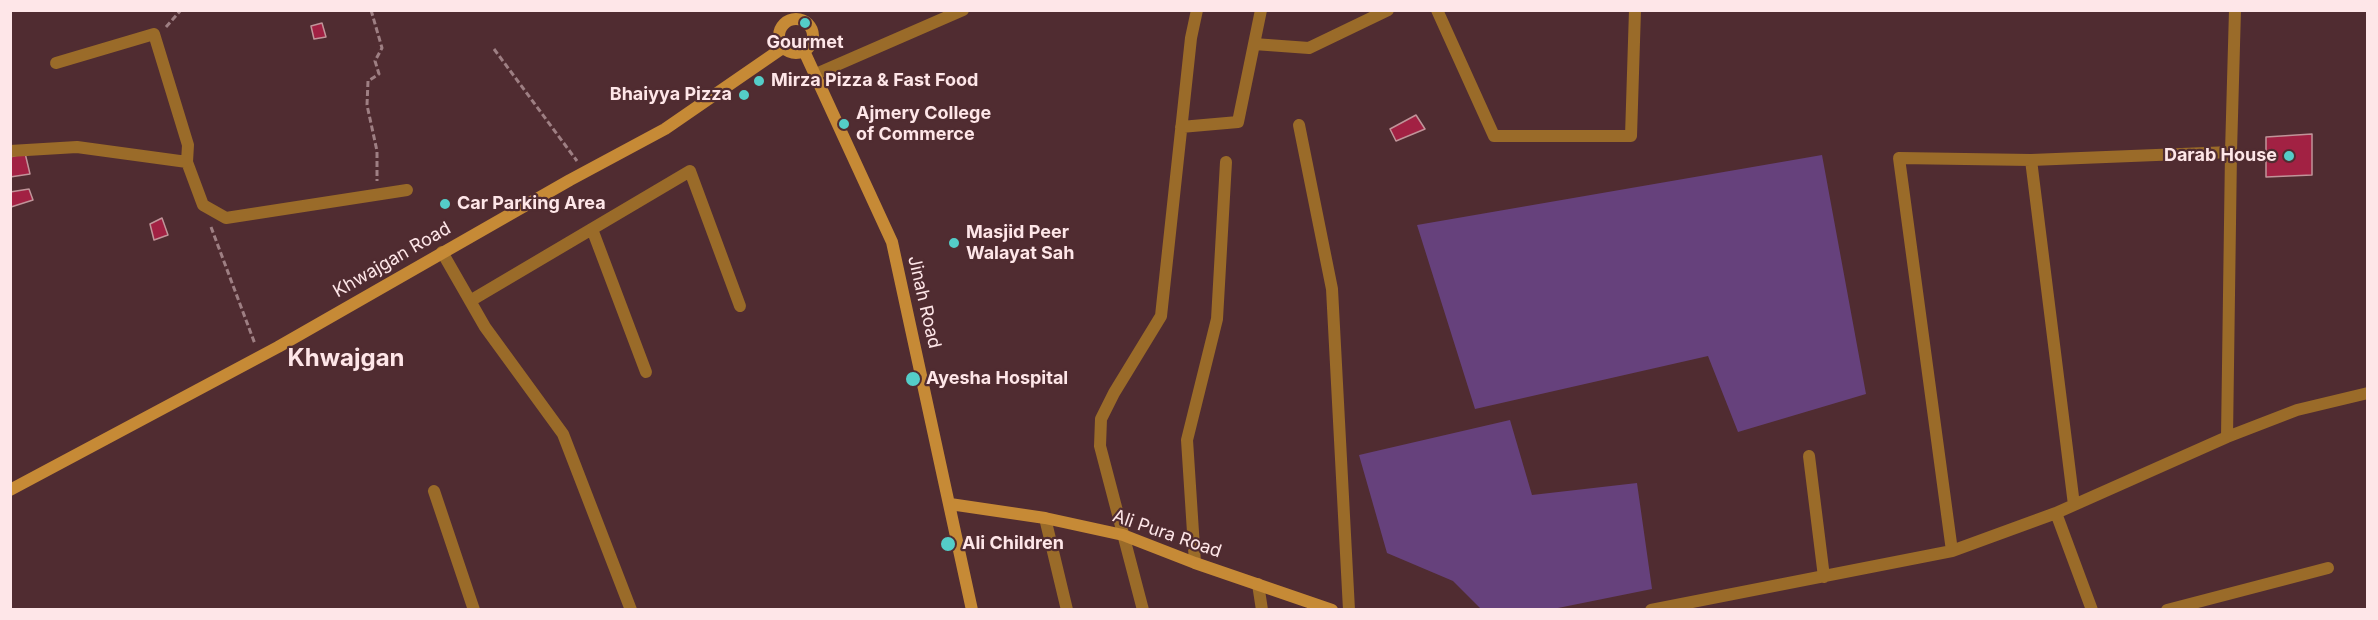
<!DOCTYPE html>
<html>
<head>
<meta charset="utf-8">
<style>
	body { margin:0 }
	#map { position:relative; width:2378px; height:620px; overflow:hidden; background:#502c31; font-family:Inter,sans-serif }
	canvas { display:block }
	.frame { position:absolute; inset:0; border:12px solid #fee6e8; pointer-events:none }
</style>
</head>
<body>
<div id="map">
<canvas width="2378" height="620"></canvas>
<div class="frame"></div>
</div>
<script>
const context = document.querySelector('canvas').getContext('2d');
context.lineJoin = 'round';
function paint(path, color) { context.fillStyle = color; context.fill(path, 'evenodd'); }
const poly = rows => new Path2D(rows.map(r => 'M' + r).join(''));
function stroke(path, color, width, dash) { context.strokeStyle = color; context.lineWidth = width; context.lineCap = dash ? 'butt' : 'round'; context.setLineDash(dash || []); context.stroke(path); }
function drawText(font, color, halo, rows, align = 'center') {
  context.font = font + ' Inter,sans-serif'; context.lineWidth = 4.5; context.setLineDash([]); context.textBaseline = 'middle'; context.strokeStyle = halo; context.fillStyle = color; for (const [text, x, y, turn = 0] of rows) {
    context.save(); context.translate(x, y); context.rotate((+turn || 0) * Math.PI / 180); context.textAlign = isNaN(turn) ? turn : align; if (halo) context.strokeText(text, 0, 0); context.fillText(text, 0, 0); context.restore();
  }
}
const green = poly([
	[1822,155,1866,394,1738,432,1708,356,1475,409,1417,225],
	[1510,420,1532,495,1637,483,1652,589,1553,609,1481,609,1453,581,1387,553,1359,455]
]);
const building = poly([
	[322,23,326,37,314,39,311,26,322,23],
	[1416,115,1425,129,1396,141,1390,129,1416,115],
	[2312,134,2312,175,2266,177,2266,137,2312,134],
	[25,153,30,174,10,177,10,157,25,153],
	[29,189,33,200,11,207,10,192,29,189],
	[162,218,168,235,154,240,150,224,162,218]
]);
const path = poly([
	[371,10,382,48,375,61,379,74,368,81,367,105,377,151,377,181],
	[166,27,181,10],
	[494,49,577,161],
	[211,227,255,344]
]);
const street = poly([
	[1437,10,1494,136,1631,136,1635,10],
	[1254,44,1309,48,1388,10],
	[56,63,154,34,188,145,187,162,203,205,226,218,407,190],
	[816,74,963,10],
	[1299,125,1332,289,1349,610],
	[1181,127,1238,122,1261,10],
	[10,151,77,147,187,162],
	[2031,160,2074,505],
	[592,229,646,372],
	[442,252,485,327,563,434,631,610],
	[470,301,690,171,740,306],
	[2227,437,2231,152,2235,10],
	[1809,456,1824,577],
	[434,491,474,610],
	[2056,513,2092,610],
	[1045,518,1067,610],
	[1952,551,2056,513,2227,437,2297,410,2368,393],
	[1195,563,1187,440,1217,319,1226,162],
	[1258,584,1262,610],
	[1143,610,1100,446,1101,419,1114,393,1161,316,1191,38,1197,10],
	[1651,610,1952,551,1899,158,2031,160,2231,152],
	[2167,610,2328,568]
]);
const secondary = poly([
	'779 36a17 17 0 1 1 34 0a17 17 0 1 1-34 0Z',
	[804,51,892,242,972,610],
	[10,490,278,347,570,180,665,129,784,47],
	[950,504,1045,518,1123,535,1195,563,1332,610]
]);
const markers = [
	[805,23,6,"#54cdc8"],
	[759,81,6,"#54cdc8"],
	[744,95,6,"#54cdc8"],
	[844,124,6,"#54cdc8"],
	[2289,156,6,"#54cdc8"],
	[445,204,6,"#54cdc8"],
	[954,243,6,"#54cdc8"],
	[913,379,8,"#54cdc8"],
	[948,544,8,"#54cdc8"]
];
const poiNames = [
	["Gourmet",805,43,"center"],
	["Mirza Pizza & Fast Food",771,81],
	["Bhaiyya Pizza",732,95,"right"],
	["Ajmery College",856,114],
	["of Commerce",856,135],
	["Darab House",2277,156,"right"],
	["Car Parking Area",457,204],
	["Masjid Peer",966,233],
	["Walayat Sah",966,254],
	["Ayesha Hospital",926,379],
	["Ali Children",962,544]
];
const streetNames = [
	["Khwajgan Road",392,260,-30],
	["Jinah Road",924,302,77],
	["Ali Pura Road",1167,534,19]
];
const districtNames = [
	["Khwajgan",346,359]
];
paint(green, '#66417c');
paint(building, '#a22143');
stroke(building, '#c09499', 1.5);
stroke(path, '#9e7f83', 3, [6, 3]);
stroke(street, '#9a6b29', 12);
stroke(secondary, '#c68a36', 12);
for (const [x, y, r, color] of markers) { const dot = new Path2D(); dot.arc(x, y, r, 0, 2 * Math.PI); context.fillStyle = color; context.fill(dot); stroke(dot, '#502c31', 2); }
drawText('bold 18px', '#fee6e8', '#502c31', poiNames, 'left');
drawText('18px', '#fee6e8', '#502c31', streetNames);
drawText('bold 24px', '#fee6e8', '#502c31', districtNames);
</script>
</body>
</html>
